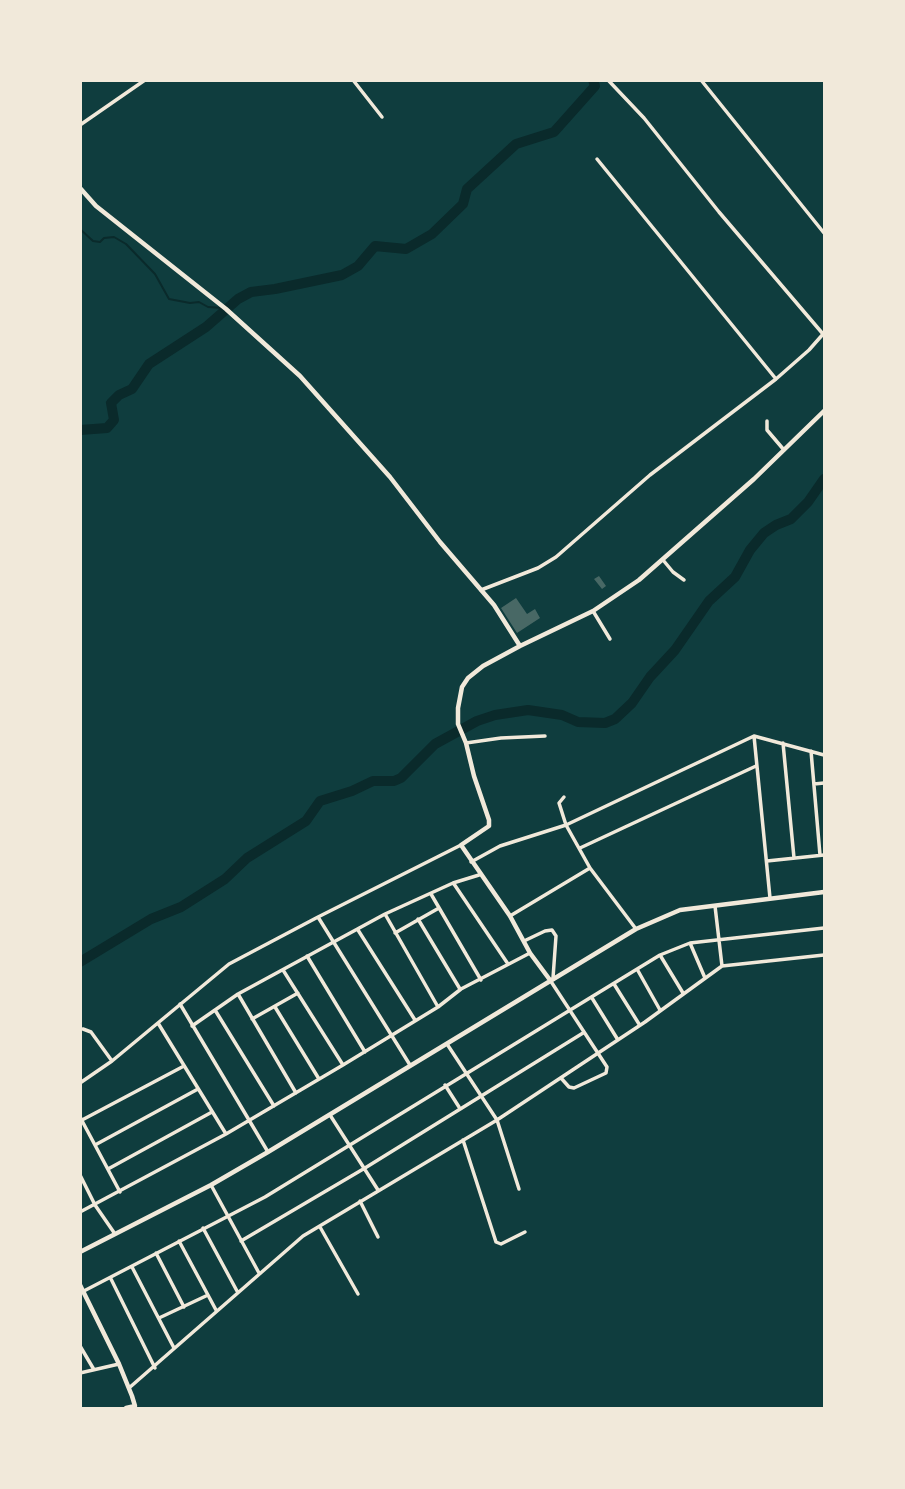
<!DOCTYPE html>
<html>
<head>
<meta charset="utf-8">
<style>
	body { margin:0 }
	#map { position:relative; width:905px; height:1489px; overflow:hidden; background:#0f3d3e; font-family:"Playfair Display",serif }
	canvas { display:block }
	.frame { position:absolute; inset:0; border:82px solid #f1e9da; pointer-events:none }
</style>
</head>
<body>
<div id="map">
<canvas width="905" height="1489"></canvas>
<div class="frame"></div>
</div>
<script>
const context = document.querySelector('canvas').getContext('2d');
context.lineJoin = 'round';
const poly = rows => new Path2D(rows.map(r => 'M' + r).join(''));
function stroke(path, color, width, dash) { context.strokeStyle = color; context.lineWidth = width; context.lineCap = dash ? 'butt' : 'round'; context.setLineDash(dash || []); context.stroke(path); }
function paint(path, color) { context.fillStyle = color; context.fill(path, 'evenodd'); }
const stream = poly([
	[80,229,93,241,100,242,104,238,114,237,126,244,155,274,169,299,190,303,199,302,208,307,223,308]
]);
const river = poly([
	[80,430,107,428,114,420,111,403,119,395,132,389,149,364,206,327,238,299,251,292,275,289,342,275,358,266,375,246,406,249,432,234,463,204,467,189,516,144,554,132,595,86,593,80],
	[80,962,151,919,181,907,225,879,247,858,306,821,320,801,352,791,373,781,394,781,401,778,435,744,477,721,495,715,528,710,562,715,578,722,605,723,615,719,632,703,650,677,675,650,709,601,735,577,750,550,764,533,776,525,791,519,808,502,824,479]
]);
const building = poly([
	[599,576,606,586,602,589,594,579],
	[516,598,527,614,535,609,540,618,517,633,501,608]
]);
const minor = poly([
	[353,80,382,117],
	[608,80,644,118,719,212,823,334],
	[701,80,824,233],
	[80,125,145,80],
	[597,159,776,379],
	[767,421,767,430,784,450],
	[663,560,673,572,684,580],
	[481,590,538,568,556,557,650,475,776,379,809,350,824,333],
	[593,611,610,639],
	[754,736,770,898],
	[466,743,501,738,545,736],
	[783,743,794,858],
	[811,751,820,855],
	[814,784,824,783],
	[564,797,559,803,566,825,590,868,636,929],
	[580,848,756,766],
	[767,861,824,855],
	[471,862,500,846,566,825,754,736,824,755],
	[454,884,508,964],
	[431,894,481,980],
	[715,906,722,966],
	[385,914,438,1007],
	[510,916,590,868],
	[418,919,460,989],
	[358,930,415,1020],
	[395,933,439,908],
	[524,941,545,931,552,930,556,936,553,978],
	[690,943,705,978],
	[660,955,683,993],
	[307,956,365,1052],
	[637,969,660,1010],
	[283,970,343,1065],
	[550,980,607,1067,606,1073,574,1088,569,1087,561,1078],
	[614,984,639,1024],
	[238,994,296,1093],
	[592,998,618,1040],
	[180,1004,268,1152],
	[275,1007,319,1079],
	[215,1010,274,1106],
	[252,1019,298,993],
	[158,1023,226,1134],
	[192,1026,238,994,385,914,453,883,479,875],
	[83,1029,91,1032,112,1061],
	[447,1044,497,1120,519,1189],
	[410,1065,318,917,461,845],
	[80,1083,112,1061,229,964,318,917],
	[445,1085,459,1107],
	[330,1115,378,1190],
	[80,1117,120,1192],
	[82,1120,184,1066],
	[463,1140,496,1242,501,1244,525,1232],
	[95,1145,198,1089],
	[108,1169,212,1112],
	[80,1175,95,1205,115,1234],
	[211,1185,259,1273],
	[360,1201,378,1237],
	[80,1212,226,1134,343,1065,438,1007,461,989,530,953],
	[320,1227,358,1294],
	[203,1228,237,1291],
	[179,1241,216,1310],
	[241,1241,365,1168,583,1033],
	[156,1253,184,1307],
	[132,1267,174,1348],
	[111,1279,155,1368],
	[80,1293,265,1197,660,955,690,943,824,928],
	[159,1318,208,1295],
	[80,1346,93,1368],
	[80,1373,119,1364],
	[129,1388,303,1236,497,1120,645,1022,722,966,824,955]
]);
const tertiary = poly([
	[80,188,96,206,226,309,300,376,390,477,440,542,494,605,520,646,593,611,639,580,754,479,824,411],
	[520,646,483,666,468,678,462,687,458,708,458,724,466,743,474,776,489,820,489,826,461,845,510,916,530,953,550,980],
	[80,1252,211,1185,268,1152,636,929,680,910,824,892],
	[80,1285,119,1364,132,1396,135,1406,126,1408]
]);
stroke(stream, '#0a2a2b', 2);
stroke(river, '#0a2a2b', 10);
paint(building, '#486865');
stroke(minor, '#f1e9da', 3.5);
stroke(tertiary, '#f1e9da', 4.5);
</script>
</body>
</html>
